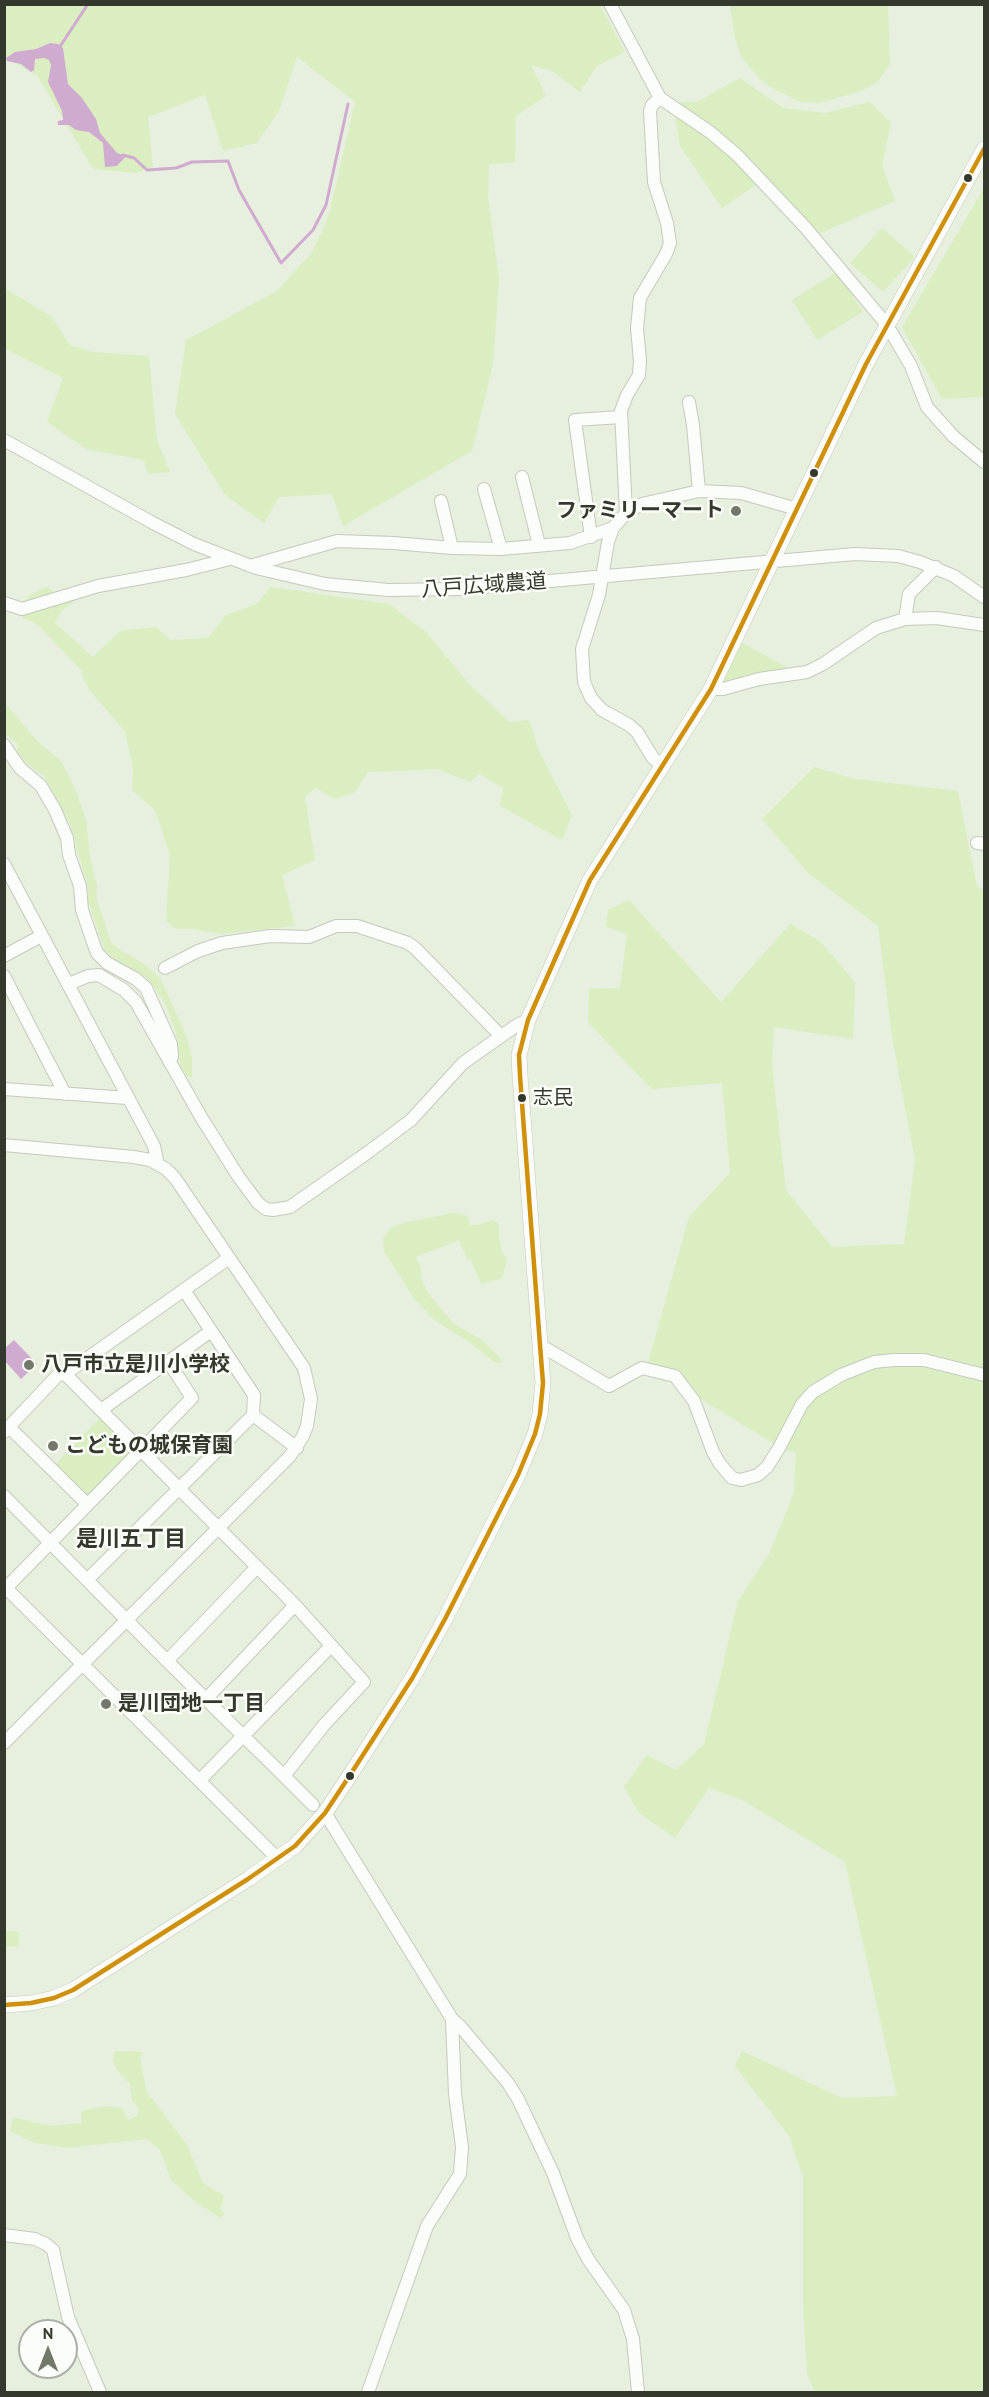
<!DOCTYPE html>
<html>
<head>
<meta charset="utf-8">
<style>
	body { margin:0 }
	#map { position:relative; width:989px; height:2397px; overflow:hidden; background:#e7efde; font-family:"PT Sans",sans-serif }
	canvas { display:block }
	.frame { position:absolute; inset:0; border:6px solid #33392d; pointer-events:none }
	.north { position:absolute; left:18px; top:2319px; width:60px; height:60px; box-sizing:border-box; background:#fbfef8; border:2px solid #abafa7; border-radius:50%; rotate:0deg; font-size:16px; font-weight:700; line-height:24px; text-align:center; color:#33392d }
	.north::after { content:''; display:block; margin:auto; width:21px; height:27px; background:#72796b; clip-path:polygon(50% 0,100% 100%,50% 72%,0 100%) }
</style>
</head>
<body>
<div id="map">
<canvas width="989" height="2397"></canvas>
<div class="frame"></div>
<div class="north">N</div>
</div>
<script>
const context = document.querySelector('canvas').getContext('2d');
context.lineJoin = 'round';
function paint(path, color) { context.fillStyle = color; context.fill(path, 'evenodd'); }
const poly = rows => new Path2D(rows.map(r => 'M' + r).join(''));
function stroke(path, color, width, dash) { context.strokeStyle = color; context.lineWidth = width; context.lineCap = dash ? 'butt' : 'round'; context.setLineDash(dash || []); context.stroke(path); }
function drawText(font, color, halo, rows, align = 'center') {
  context.font = font + ' "PT Sans","Noto Sans JP",sans-serif'; context.lineWidth = 5; context.setLineDash([]); context.textBaseline = 'middle'; context.strokeStyle = halo; context.fillStyle = color; for (const [text, x, y, turn = 0] of rows) {
    context.save(); context.translate(x, y); context.rotate((+turn || 0) * Math.PI / 180); context.textAlign = isNaN(turn) ? turn : align; if (halo) context.strokeText(text, 0, 0); context.fillText(text, 0, 0); context.restore();
  }
}
const green = poly([
	[4,5,600,5,625,52,597,66,580,92,552,71,531,65,546,96,516,116,515,162,489,164,488,196,499,279,493,364,472,451,343,526,332,494,279,497,264,523,225,495,175,414,186,340,277,291,312,252,329,215,355,102,297,57,279,111,257,143,223,151,205,95,148,117,153,167,136,173,93,169,37,75,5,58],
	[730,5,888,5,890,64,877,83,858,92,819,103,800,102,770,87,758,77,742,58,735,39],
	[740,78,783,108,825,113,870,102,891,123,882,165,895,201,820,233,763,180,722,208,680,146,673,103,697,102],
	[984,188,984,397,942,399,902,327],
	[882,228,915,257,883,292,850,263],
	[837,272,863,312,817,340,792,300],
	[4,288,51,316,70,345,93,352,149,356,157,440,170,472,148,474,144,460,86,449,47,422,63,378,5,349],
	[46,587,58,594,75,595,75,601,62,610,55,623,93,657,120,631,156,627,170,640,208,638,226,615,257,604,270,587,389,604,427,633,468,683,509,722,529,720,539,751,572,815,562,840,500,806,503,788,479,774,470,782,438,769,368,772,355,792,335,799,315,788,305,797,315,860,282,875,295,926,220,934,193,929,176,929,166,921,170,855,155,810,132,790,133,769,125,732,88,688,80,669,37,624,23,618,22,604,29,596],
	[741,642,794,671,728,685,723,682],
	[4,702,37,741,62,762,75,788,86,820,90,857,97,886,96,897,111,942,117,948,144,964,160,978,186,1035,192,1058,192,1078,186,1075,180,1064,176,1033,166,1005,152,984,145,976,120,963,105,951,88,901,88,888,70,824,45,777,27,764,17,752,17,743,5,734],
	[814,767,855,779,958,791,977,887,984,890,984,2392,814,2392,807,2373,803,2311,803,2177,789,2136,735,2066,742,2051,842,2098,897,2096,845,1862,742,1800,709,1788,675,1838,639,1813,624,1787,647,1755,676,1770,704,1744,738,1601,770,1552,794,1493,796,1452,784,1450,647,1366,689,1217,730,1173,722,1083,651,1089,588,1022,589,989,620,988,627,934,606,927,608,910,629,900,721,1002,790,924,820,941,855,982,853,1039,774,1027,772,1065,786,1190,832,1247,904,1244,915,1161,892,1037,878,926,808,873,762,819],
	[453,1213,467,1215,470,1225,477,1225,493,1220,499,1224,499,1238,503,1254,507,1260,502,1278,481,1284,471,1260,467,1259,459,1240,416,1257,421,1269,421,1278,428,1293,454,1324,484,1341,501,1359,502,1363,494,1362,468,1341,434,1320,415,1300,384,1251,383,1238,391,1228,407,1222],
	[100,1418,132,1448,132,1453,90,1496,84,1497,54,1466],
	[5,1931,19,1932,18,1947,7,1946,5,1953],
	[115,2051,143,2052,140,2058,147,2092,187,2145,203,2183,224,2196,221,2208,224,2214,221,2218,198,2204,171,2180,160,2150,147,2139,67,2148,35,2143,10,2131,13,2117,50,2126,81,2123,81,2111,107,2106,122,2108,128,2120,138,2115,138,2106,132,2101,130,2084,117,2070,113,2061]
]);
const water = poly([
	[50,43,58,44,63,48,68,84,82,98,96,119,100,133,117,153,126,156,117,166,105,167,103,143,89,132,76,130,69,125,58,125,58,121,63,120,62,111,48,82,51,65,49,60,44,58,35,59,34,70,31,72,21,64,7,61,6,58,15,52,36,49],
	[14,1340,37,1364,21,1379,5,1361,5,1348]
]);
const stream = poly([
	[59,48,88,4],
	[123,155,134,158,147,170,176,168,192,162,228,161,239,190,281,263,313,230,326,205,348,104]
]);
const minor = poly([
	[610,4,660,98,710,132,737,155,805,227,887,325,911,366,927,407,954,437,984,462],
	[689,402,693,425,699,491],
	[4,440,153,523,194,544,256,568,325,584,388,590,460,589,855,554,898,556,920,562,954,576,984,597],
	[522,477,539,545],
	[484,489,501,549],
	[441,501,452,548],
	[626,513,621,411,627,395,639,375,640,361,637,328,640,298,666,254,670,243,667,223,654,182,650,111,652,105,660,98],
	[613,528,608,542,599,595,582,649,584,682,591,698,602,710,629,725,637,732,653,758,662,766],
	[591,537,575,420,621,417],
	[250,566,337,541,394,543,452,548,501,549,570,543,613,528,626,513,642,504,699,491,741,493,797,509],
	[4,603,22,609,98,586,186,570,230,559],
	[905,619,909,594,936,567],
	[711,689,723,689,759,679,807,672,823,664,876,628,905,619,937,618,984,625],
	[4,745,20,768,41,786,55,810,67,838,69,855,80,886,82,910,94,945,97,953,107,963,136,979,146,988,171,1044,172,1057,169,1061],
	[977,843,984,844],
	[4,864,154,1146,158,1164],
	[4,956,41,936],
	[165,968,198,951,222,943,270,936,309,937,336,926,357,926,408,943,415,948,501,1036],
	[4,976,65,1094],
	[69,984,88,976,99,975,124,990,136,1002,201,1117,238,1176,258,1203,266,1209,273,1210,290,1207,367,1153,411,1120,463,1063,517,1025,528,1020],
	[4,1089,127,1098],
	[4,1145,134,1157,150,1160,166,1169,175,1178,304,1368,311,1399,307,1426,303,1436,290,1456,4,1743],
	[540,1345,609,1386,642,1368,675,1376,694,1401,713,1452,720,1464,732,1478,741,1480,758,1475,767,1467,779,1448,802,1404,813,1392,841,1375,874,1362,894,1360,924,1360,984,1375],
	[65,1374,295,1605,364,1682,324,1725,284,1776,313,1805],
	[101,1410,211,1331],
	[253,1415,297,1448],
	[9,1427,87,1504],
	[4,1432,58,1375,65,1374,229,1258],
	[4,1496,167,1661,284,1776],
	[87,1580,253,1415,254,1395,184,1290],
	[4,1586,277,1858],
	[6,1588,192,1398,168,1361],
	[167,1661,257,1567],
	[207,1698,295,1605],
	[200,1780,331,1646],
	[325,1813,452,2019,455,2094,462,2147,460,2174,427,2226,368,2392],
	[452,2019,460,2026,508,2083,518,2099,553,2173,577,2238,588,2259,624,2310,633,2339,638,2392],
	[4,2235,35,2239,46,2244,53,2250,68,2317,100,2392]
]);
const major = poly([
	[4,2005,31,2003,54,1998,73,1990,248,1879,295,1846,325,1813,352,1772,413,1677,445,1619,518,1475,535,1434,540,1414,543,1383,540,1345,520,1076,519,1055,528,1020,590,880,711,689,866,364,984,149]
]);
const bus1 = poly([
	[4,2005,31,2003,54,1998,73,1990,248,1879,295,1846,325,1813,352,1772,413,1677,445,1619,518,1475,535,1434,540,1414,543,1383,540,1345,520,1076,519,1055,528,1020,590,880,711,689,866,364,984,149]
]);
const markers = [
	[968,178,5,"#33392d"],
	[814,473,5,"#33392d"],
	[736,511,6,"#72796b"],
	[522,1098,5,"#33392d"],
	[29,1365,6,"#72796b"],
	[53,1446,6,"#72796b"],
	[106,1704,6,"#72796b"],
	[350,1776,5,"#33392d"]
];
const busNames = [
	["志民",533,1098]
];
const poiNames = [
	["ファミリーマート",724,511,"right"],
	["八戸市立是川小学校",41,1365],
	["こどもの城保育園",65,1446],
	["是川団地一丁目",118,1704]
];
const streetNames = [
	["八戸広域農道",484,586,-4]
];
const neighbourhoodNames = [
	["是川五丁目",131,1540]
];
paint(green, '#dbeec2');
paint(water, '#d0abd0');
stroke(stream, '#d0abd0', 3);
stroke(minor, '#c4cabc', 14);
stroke(major, '#c4cabc', 16);
stroke(minor, '#fbfdfa', 12);
stroke(major, '#fbfdfa', 15);
stroke(bus1, '#d09009', 4.5);
for (const [x, y, r, color] of markers) { const dot = new Path2D(); dot.arc(x, y, r, 0, 2 * Math.PI); context.fillStyle = color; context.fill(dot); stroke(dot, '#fbfef8', 2); }
drawText('20px', '#33392d', '#fbfef8', busNames, 'left');
drawText('bold 21px', '#33392d', '#fbfef8', poiNames, 'left');
drawText('21px', '#33392d', '#fbfef8', streetNames);
drawText('bold 22px', '#33392d', '#fbfef8', neighbourhoodNames);
</script>
</body>
</html>
